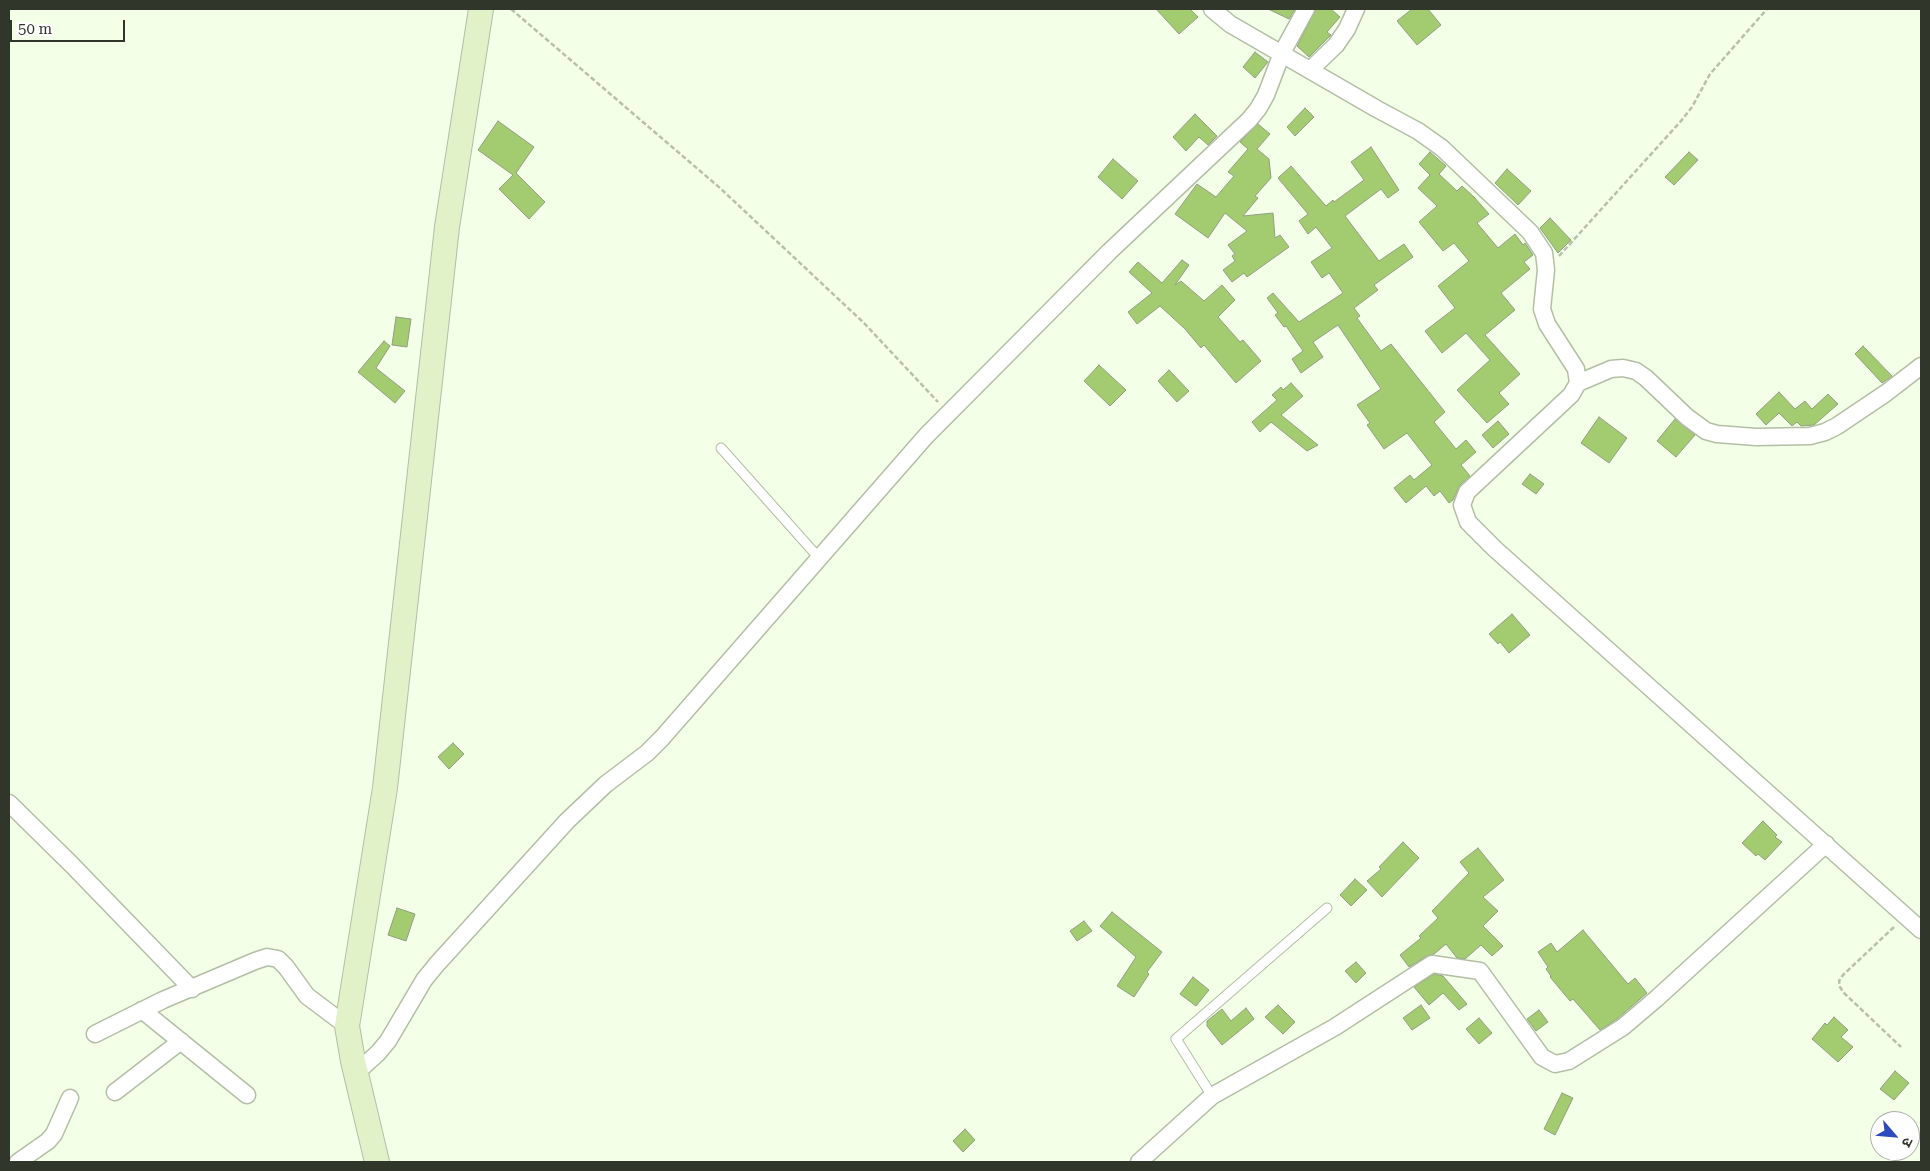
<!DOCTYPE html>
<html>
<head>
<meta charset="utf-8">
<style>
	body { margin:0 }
	#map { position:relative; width:1930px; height:1171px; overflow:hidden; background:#f4ffe8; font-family:"Roboto Serif","Noto Sans Devanagari",serif }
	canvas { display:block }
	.frame { position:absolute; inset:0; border:10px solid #31362b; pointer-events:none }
	.north { position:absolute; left:1870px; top:1111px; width:50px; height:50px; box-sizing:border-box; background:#fff; border:1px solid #adafaa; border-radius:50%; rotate:117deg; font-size:14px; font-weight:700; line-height:20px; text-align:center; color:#31362b }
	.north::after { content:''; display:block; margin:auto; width:18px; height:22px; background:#2d4bbc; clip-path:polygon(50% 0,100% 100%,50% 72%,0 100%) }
	.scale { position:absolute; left:10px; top:20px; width:115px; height:22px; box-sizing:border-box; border:2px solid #31362b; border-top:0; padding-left:6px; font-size:15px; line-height:18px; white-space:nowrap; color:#31362b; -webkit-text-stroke:4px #fff; paint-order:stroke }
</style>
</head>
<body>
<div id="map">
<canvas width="1930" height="1171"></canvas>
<div class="frame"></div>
<div class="north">उ</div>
<div class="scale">50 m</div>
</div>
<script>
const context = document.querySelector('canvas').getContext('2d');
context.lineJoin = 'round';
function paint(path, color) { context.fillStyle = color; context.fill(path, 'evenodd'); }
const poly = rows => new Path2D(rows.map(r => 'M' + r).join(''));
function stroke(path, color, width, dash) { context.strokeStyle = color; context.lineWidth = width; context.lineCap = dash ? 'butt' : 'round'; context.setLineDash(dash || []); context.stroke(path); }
const building = poly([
	[1156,9,1190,9,1198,17,1179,34,1156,9],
	[1268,9,1295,9,1289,19,1268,9],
	[1316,9,1331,9,1340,17,1327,32,1331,35,1309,57,1297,46,1316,9],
	[1412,9,1428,9,1441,25,1417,45,1397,21,1412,9],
	[1255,52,1268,62,1255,78,1243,67,1255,52],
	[1305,108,1314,117,1295,136,1287,127,1305,108],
	[1195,114,1217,136,1208,145,1199,137,1186,151,1173,137,1195,114],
	[498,121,534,147,516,173,545,202,529,219,499,189,513,175,478,150,498,121],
	[1258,124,1270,134,1257,149,1269,159,1271,178,1255,196,1258,198,1243,216,1273,213,1275,238,1280,235,1289,247,1247,277,1244,273,1232,282,1223,270,1235,261,1232,256,1235,254,1228,245,1247,231,1225,213,1208,238,1175,214,1197,184,1216,197,1234,176,1228,172,1248,149,1240,142,1258,124],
	[1371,147,1399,190,1388,198,1381,189,1345,216,1379,261,1404,244,1413,257,1374,285,1378,290,1354,308,1360,316,1357,318,1381,351,1391,344,1445,412,1434,422,1456,449,1466,440,1476,452,1461,465,1470,476,1460,485,1453,500,1449,503,1440,491,1434,496,1426,486,1406,503,1394,488,1410,475,1414,480,1432,465,1407,433,1384,449,1367,425,1370,423,1357,405,1381,389,1338,325,1313,342,1323,357,1301,373,1292,359,1303,351,1286,326,1284,327,1275,315,1278,313,1267,298,1273,293,1299,322,1343,293,1329,273,1322,278,1311,262,1332,248,1316,227,1308,234,1299,221,1308,214,1278,178,1291,166,1326,206,1333,200,1334,202,1364,180,1351,162,1371,147],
	[1430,152,1446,166,1439,174,1457,191,1462,186,1474,197,1489,214,1477,223,1498,248,1515,234,1523,245,1525,243,1533,255,1524,262,1530,269,1501,293,1515,310,1485,335,1520,374,1499,393,1509,404,1487,423,1457,390,1490,360,1466,333,1442,353,1425,331,1455,308,1438,286,1469,261,1454,243,1443,251,1419,222,1437,206,1418,188,1430,175,1419,164,1430,152],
	[1689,152,1698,160,1674,185,1665,177,1689,152],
	[1113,159,1138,181,1122,199,1098,177,1113,159],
	[1507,169,1531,191,1518,205,1495,183,1507,169],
	[1550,218,1571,240,1558,253,1540,228,1550,218],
	[1182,260,1189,265,1175,285,1181,281,1204,301,1222,285,1235,300,1218,317,1240,342,1243,340,1261,361,1236,383,1204,345,1201,348,1185,329,1160,306,1137,324,1128,312,1152,293,1129,272,1138,262,1162,283,1182,260],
	[396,317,411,319,407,347,392,345,396,317],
	[384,341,390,346,376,368,405,391,395,403,358,372,384,341],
	[1863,346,1892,376,1882,383,1855,354,1863,346],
	[1099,365,1126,390,1110,406,1084,381,1099,365],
	[1169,370,1189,391,1177,402,1158,381,1169,370],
	[1291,383,1303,396,1281,415,1318,445,1307,451,1271,422,1260,432,1252,422,1277,400,1272,395,1281,387,1283,390,1291,383],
	[1779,392,1795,409,1805,401,1812,409,1828,394,1838,404,1814,425,1801,426,1797,422,1792,426,1779,413,1766,425,1756,414,1779,392],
	[1599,417,1627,438,1609,463,1581,443,1599,417],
	[1675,419,1695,435,1676,457,1657,441,1675,419],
	[1498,421,1509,434,1493,448,1482,435,1498,421],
	[1530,474,1544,484,1536,494,1522,484,1530,474],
	[1512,614,1530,635,1509,653,1500,642,1498,644,1489,634,1512,614],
	[453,743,464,754,449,769,438,757,453,743],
	[1763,821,1777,835,1775,837,1782,842,1765,860,1758,854,1756,856,1742,843,1763,821],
	[1403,842,1419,858,1382,897,1367,881,1381,869,1379,867,1403,842],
	[1478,848,1504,880,1483,897,1498,911,1483,926,1503,946,1492,956,1481,945,1465,959,1457,958,1446,944,1434,954,1427,956,1409,967,1400,955,1421,938,1419,936,1438,918,1432,911,1469,873,1460,862,1478,848],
	[1355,879,1367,890,1351,906,1340,895,1355,879],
	[397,908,415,914,406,941,388,935,397,908],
	[1112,912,1162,952,1147,972,1149,974,1134,997,1117,986,1136,957,1100,926,1112,912],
	[1084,921,1092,931,1077,941,1070,931,1084,921],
	[1583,930,1628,984,1635,978,1647,993,1617,1019,1600,1030,1573,999,1570,1001,1550,977,1551,976,1546,969,1548,967,1538,952,1551,943,1557,952,1583,930],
	[1356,962,1366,973,1356,983,1345,971,1356,962],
	[1434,974,1443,976,1467,1004,1459,1010,1443,993,1429,1005,1414,987,1434,974],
	[1193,977,1209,990,1196,1006,1180,994,1193,977],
	[1278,1005,1295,1022,1283,1034,1265,1017,1278,1005],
	[1421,1005,1430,1018,1412,1030,1403,1018,1421,1005],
	[1246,1008,1254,1019,1222,1045,1207,1026,1207,1021,1222,1009,1231,1021,1246,1008],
	[1539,1010,1548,1022,1536,1031,1527,1019,1539,1010],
	[1834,1017,1848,1030,1841,1037,1853,1047,1838,1062,1812,1039,1825,1023,1827,1025,1834,1017],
	[1479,1018,1492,1033,1479,1044,1466,1029,1479,1018],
	[1895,1071,1909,1083,1894,1100,1880,1089,1895,1071],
	[1562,1093,1573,1098,1555,1135,1544,1129,1562,1093],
	[965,1129,975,1140,963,1152,953,1141,965,1129]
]);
const path = poly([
	[511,9,720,188,864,323,938,402],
	[1559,256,1681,121,1692,107,1710,74,1767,9],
	[1894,927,1843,975,1839,981,1840,987,1844,993,1901,1047]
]);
const service = poly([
	[721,448,819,558],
	[1212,1096,1176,1039,1327,908]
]);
const minor = poly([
	[1212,9,1230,24,1377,109,1418,131,1442,148,1530,232,1544,253,1546,270,1542,309,1547,324,1576,369,1578,383,1571,395,1467,492,1462,505,1468,522,1495,549,1921,930],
	[1310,70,1336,45,1347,29,1356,9],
	[1578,383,1611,369,1623,368,1636,371,1646,378,1687,417,1706,431,1717,434,1756,437,1810,436,1825,432,1837,426,1886,393,1921,366],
	[9,803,72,865,192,989],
	[142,1010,247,1095],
	[95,1034,163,1000,255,961,267,957,278,959,286,967,307,996,347,1026],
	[357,1072,378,1053,388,1041,424,980,437,964,567,821,606,784,647,753,662,738,926,436,1110,251,1249,120,1258,109,1266,95,1282,53,1306,9],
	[115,1092,181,1041],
	[18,1162,48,1141,54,1134,70,1098],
	[1139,1162,1212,1096,1335,1027,1432,964,1480,971,1542,1057,1555,1064,1569,1061,1623,1027,1656,999,1826,844]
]);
const secondary = poly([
	[377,1162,353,1061,347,1026,385,788,447,227,481,9]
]);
paint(building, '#a3cb6f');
stroke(building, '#929e84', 1);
stroke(service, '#b2bfa4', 11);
stroke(minor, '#b2bfa4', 19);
stroke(secondary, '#b2bfa4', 26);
stroke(path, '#b7c0ad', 2.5, [5, 2.5]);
stroke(service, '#fff', 9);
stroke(minor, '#fff', 16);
stroke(secondary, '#e2f2c8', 24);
</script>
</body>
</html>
